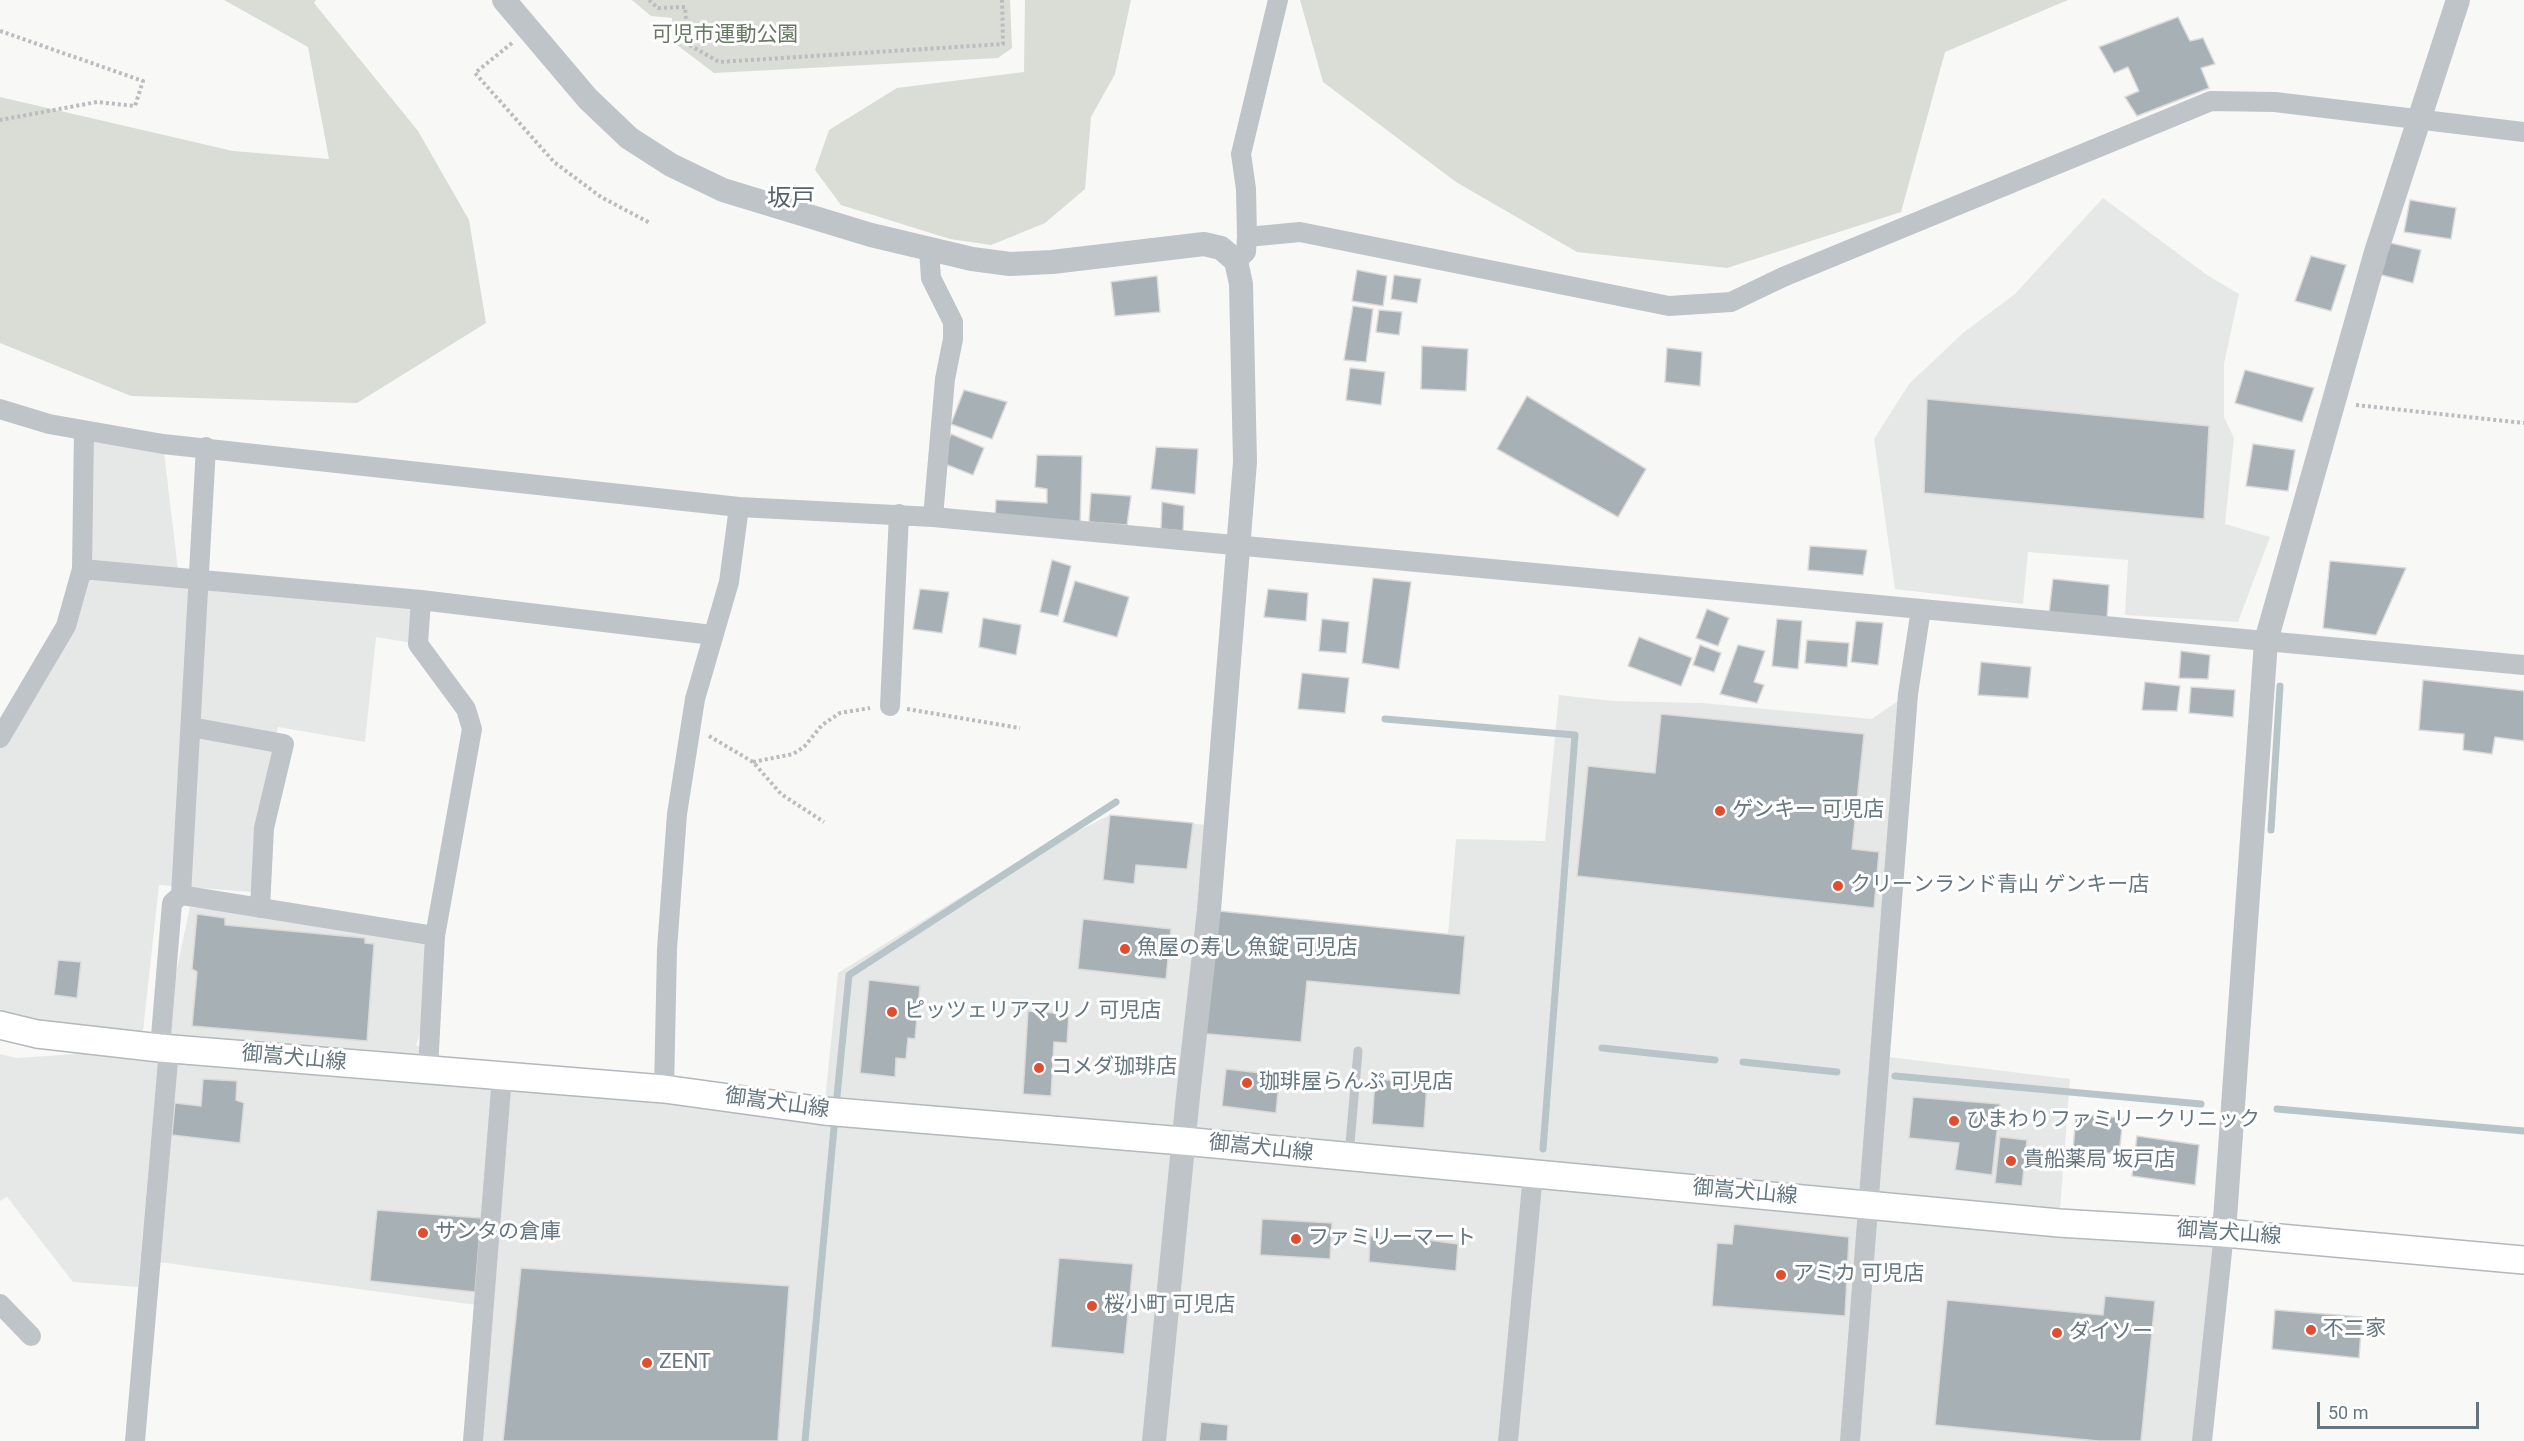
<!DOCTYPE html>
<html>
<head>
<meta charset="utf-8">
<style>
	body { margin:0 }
	#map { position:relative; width:2524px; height:1441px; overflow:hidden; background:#f8f8f6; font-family:Roboto,sans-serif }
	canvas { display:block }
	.scale { position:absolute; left:2317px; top:1402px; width:162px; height:27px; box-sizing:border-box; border:3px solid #647680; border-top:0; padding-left:8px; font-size:18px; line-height:21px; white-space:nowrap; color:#647680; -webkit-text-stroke:4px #fff; paint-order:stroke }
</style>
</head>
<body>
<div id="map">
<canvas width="2524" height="1441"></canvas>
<div class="scale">50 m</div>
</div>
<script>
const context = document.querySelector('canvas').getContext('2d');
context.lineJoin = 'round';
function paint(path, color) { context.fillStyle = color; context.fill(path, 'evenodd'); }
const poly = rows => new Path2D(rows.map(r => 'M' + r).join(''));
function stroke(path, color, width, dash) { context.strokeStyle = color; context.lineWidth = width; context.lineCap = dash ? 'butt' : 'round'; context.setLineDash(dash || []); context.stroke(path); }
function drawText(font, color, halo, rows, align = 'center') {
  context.font = font + ' Roboto,"Noto Sans JP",sans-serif'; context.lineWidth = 6; context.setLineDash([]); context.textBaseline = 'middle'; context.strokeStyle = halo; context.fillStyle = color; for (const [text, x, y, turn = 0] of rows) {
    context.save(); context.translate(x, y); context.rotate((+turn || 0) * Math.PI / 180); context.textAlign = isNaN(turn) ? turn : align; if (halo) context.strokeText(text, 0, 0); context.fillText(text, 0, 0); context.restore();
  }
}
const built = poly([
	[2103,198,2207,275,2239,294,2224,364,2224,417,2234,438,2225,524,2270,537,2238,622,2125,615,2128,560,2028,552,2023,604,1895,589,1874,439,1909,384,1963,333,2015,294],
	[84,431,163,444,179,578,421,600,418,644,376,637,365,742,278,727,253,844,252,892,159,885,142,1040,0,1019,0,724,66,626,82,569],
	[1908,694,1880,1056,2070,1079,2059,1223,2224,1233,2202,1441,473,1441,484,1306,144,1260,158,1062,138,1287,73,1282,7,1197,0,1201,0,1054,17,1058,160,1048,190,907,263,916,427,945,424,1022,416,1045,486,1076,824,1111,838,973,1022,859,1110,815,1216,826,1209,910,1448,934,1456,839,1545,841,1559,695,1612,701,1702,703,1872,719]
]);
const green = poly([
	[224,0,316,0,314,3,418,131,469,220,486,323,357,403,131,396,0,343,0,97,233,151,329,159,308,47],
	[632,0,1010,0,1012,48,998,58,714,73,673,42,672,18,651,16],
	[1025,0,1131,0,1115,74,1091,117,1085,189,1045,223,991,245,950,239,841,205,815,170,829,130,897,88,1024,72],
	[1300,0,2068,0,1945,52,1901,212,1727,268,1577,252,1456,182,1323,82]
]);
const stream = poly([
	[1385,719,1575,735,1543,1149],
	[2271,830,2280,686],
	[1602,1048,1715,1060],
	[1743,1062,1837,1072],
	[1895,1076,2201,1104],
	[836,1106,849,975,1116,802],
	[2277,1109,2524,1131],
	[805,1441,835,1117]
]);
const building = poly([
	[2178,17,2190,41,2203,38,2215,64,2201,68,2209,88,2137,116,2125,97,2139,91,2128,67,2114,73,2099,47,2178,17],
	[2410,200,2456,208,2451,239,2404,232,2410,200],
	[2386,242,2421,250,2413,283,2378,274,2386,242],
	[2311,256,2346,265,2331,311,2295,301,2311,256],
	[1357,270,1387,276,1383,306,1352,301,1357,270],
	[1394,275,1421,279,1417,303,1391,299,1394,275],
	[1157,276,1160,312,1115,316,1111,282,1157,276],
	[1353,306,1373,309,1366,362,1344,360,1353,306],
	[1379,310,1402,312,1399,335,1376,332,1379,310],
	[1422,346,1468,349,1466,391,1421,389,1422,346],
	[1667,348,1702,352,1700,386,1665,382,1667,348],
	[1350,368,1385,372,1381,405,1346,400,1350,368],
	[2245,370,2314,388,2302,422,2235,403,2245,370],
	[964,390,1007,402,992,439,951,424,964,390],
	[1527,396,1646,469,1618,517,1497,449,1527,396],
	[1927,399,2209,426,2204,519,1924,493,1927,399],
	[951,434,984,448,973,475,940,462,951,434],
	[2253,444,2295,450,2288,491,2246,486,2253,444],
	[1156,447,1198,449,1195,494,1151,489,1156,447],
	[1037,455,1082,456,1080,528,995,521,996,500,1047,503,1047,489,1035,487,1037,455],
	[1091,493,1131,496,1127,525,1089,522,1091,493],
	[1162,502,1184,506,1183,531,1161,529,1162,502],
	[1810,546,1867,550,1863,575,1808,570,1810,546],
	[1052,560,1071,566,1058,616,1040,612,1052,560],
	[2330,561,2406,568,2376,635,2323,628,2330,561],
	[1373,578,1411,582,1399,669,1362,663,1373,578],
	[2053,579,2109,585,2107,619,2049,614,2053,579],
	[1075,581,1129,597,1117,637,1063,622,1075,581],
	[920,589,949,592,942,633,913,629,920,589],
	[1268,589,1308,593,1306,621,1264,617,1268,589],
	[1707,609,1729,618,1718,646,1696,638,1707,609],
	[983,618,1021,625,1016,655,979,647,983,618],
	[1322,619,1349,622,1346,653,1319,651,1322,619],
	[1777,619,1802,621,1798,669,1772,666,1777,619],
	[1856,621,1883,623,1878,665,1851,662,1856,621],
	[1639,637,1692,658,1681,686,1628,666,1639,637],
	[1807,640,1849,643,1847,667,1805,663,1807,640],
	[1700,645,1721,653,1714,672,1693,665,1700,645],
	[1738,645,1765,651,1754,682,1764,685,1757,703,1720,694,1738,645],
	[2181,651,2210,655,2208,679,2179,678,2181,651],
	[1981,662,2031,667,2028,698,1978,695,1981,662],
	[1302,673,1349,678,1345,713,1298,709,1302,673],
	[2423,680,2524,691,2524,741,2495,737,2492,754,2463,750,2464,734,2419,730,2423,680],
	[2145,682,2180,686,2177,711,2142,710,2145,682],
	[2191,687,2235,690,2233,717,2189,713,2191,687],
	[1661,714,1864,734,1852,849,1879,852,1874,908,1577,876,1588,766,1655,773,1661,714],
	[1110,815,1193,823,1187,869,1136,865,1134,884,1103,880,1110,815],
	[1209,910,1465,936,1460,995,1307,981,1301,1042,1196,1033,1209,910],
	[197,914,225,918,225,925,365,938,365,943,374,944,367,1041,192,1026,197,972,192,969,197,914],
	[1083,919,1171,929,1166,979,1078,969,1083,919],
	[58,960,81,962,77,998,54,995,58,960],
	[869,980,920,986,915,1039,908,1038,906,1059,896,1058,895,1077,860,1073,869,980],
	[1028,1011,1069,1014,1067,1043,1054,1042,1051,1096,1023,1094,1028,1011],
	[1226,1069,1270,1074,1268,1091,1278,1092,1276,1113,1222,1106,1226,1069],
	[203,1079,237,1081,236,1100,244,1103,240,1143,172,1135,175,1103,201,1106,203,1079],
	[1375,1079,1427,1083,1424,1128,1372,1124,1375,1079],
	[1913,1097,2000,1104,1992,1175,1955,1170,1959,1143,1909,1138,1913,1097],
	[2076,1114,2123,1118,2119,1154,2073,1150,2076,1114],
	[2137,1136,2199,1145,2195,1185,2132,1176,2137,1136],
	[2000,1137,2027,1140,2022,1186,1995,1183,2000,1137],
	[377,1210,481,1218,475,1292,370,1281,377,1210],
	[1262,1219,1332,1223,1330,1259,1260,1255,1262,1219],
	[1734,1224,1849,1237,1845,1316,1712,1306,1717,1243,1732,1244,1734,1224],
	[1412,1234,1428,1240,1458,1244,1456,1271,1369,1262,1370,1236,1393,1238,1412,1234],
	[1059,1258,1133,1264,1124,1354,1051,1347,1059,1258],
	[521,1268,789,1286,778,1441,503,1441,521,1268],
	[2105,1296,2155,1301,2141,1441,2098,1441,1935,1425,1947,1300,2103,1315,2105,1296],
	[2275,1310,2362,1317,2359,1358,2272,1349,2275,1310],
	[1201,1422,1228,1425,1227,1441,1199,1441,1201,1422]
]);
const path = poly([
	[649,0,658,8,685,7,688,44,719,62,1003,44,1002,0],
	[0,31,143,81,135,106,97,102,0,120],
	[512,43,475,73,554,162,601,197,650,223],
	[2356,405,2524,423],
	[907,709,1020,728],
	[709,736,753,762,781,794,824,822],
	[753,762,793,754,804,747,822,725,840,713,870,708]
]);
const service = poly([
	[1349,1155,1358,1051]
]);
const minor = poly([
	[1247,237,1300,232,1669,306,1731,302,1783,277,2211,101,2275,102,2524,132],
	[929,250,931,278,953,322,953,339,945,379,933,517],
	[1236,261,1246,252,1247,237,1246,189,1241,154,1278,0],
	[0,409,49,424,163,444,739,507,933,517,2524,665],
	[82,569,421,600,712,635],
	[421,600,418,644,466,709,472,729,435,936,428,1070],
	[890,706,899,514],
	[191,727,284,744,264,828,260,908],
	[0,738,66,626,82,569,84,431],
	[181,895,435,936],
	[160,1048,172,903,181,895,206,447],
	[664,1089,667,949,677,814,695,699,729,582,739,507],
	[0,1304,31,1336],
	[135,1441,169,1049],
	[473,1441,502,1076],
	[1508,1441,1533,1174],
	[1850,1441,1908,694,1921,609],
	[2202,1441,2224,1233]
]);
const tertiary = poly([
	[504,0,588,99,629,138,671,165,723,190,871,235,972,259,1010,264,1052,262,1204,244,1221,248,1236,261,1241,284,1245,462,1209,910,1188,1096,1154,1441],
	[2224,1233,2266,641,2376,252,2458,0]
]);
const secondary = poly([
	[0,1025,37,1034,160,1048,664,1089,824,1111,1183,1141,2059,1223,2224,1233,2524,1260]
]);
const markers = [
	[1720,811,6,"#e04e2f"],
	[1838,886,6,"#e04e2f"],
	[1125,949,6,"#e04e2f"],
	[892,1012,6,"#e04e2f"],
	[1039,1068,6,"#e04e2f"],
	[1247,1083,6,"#e04e2f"],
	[1954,1121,6,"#e04e2f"],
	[2011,1161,6,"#e04e2f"],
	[423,1233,6,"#e04e2f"],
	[1296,1239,6,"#e04e2f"],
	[1781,1275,6,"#e04e2f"],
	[1092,1306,6,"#e04e2f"],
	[2311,1330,6,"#e04e2f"],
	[2057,1333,6,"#e04e2f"],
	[647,1363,6,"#e04e2f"]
];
const parkNames = [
	["可児市運動公園",725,36]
];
const poiNames = [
	["ゲンキー 可児店",1732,811],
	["クリーンランド青山 ゲンキー店",1850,886],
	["魚屋の寿し 魚錠 可児店",1137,949],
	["ピッツェリアマリノ 可児店",904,1012],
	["コメダ珈琲店",1051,1068],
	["珈琲屋らんぷ 可児店",1259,1083],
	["ひまわりファミリークリニック",1966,1121],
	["貴船薬局 坂戸店",2023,1161],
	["サンタの倉庫",435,1233],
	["ファミリーマート",1308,1239],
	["アミカ 可児店",1793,1275],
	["桜小町 可児店",1104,1306],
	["不二家",2323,1330],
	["ダイソー",2069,1333],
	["ZENT",659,1363]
];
const streetNames = [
	["御嵩犬山線",294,1059,5],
	["御嵩犬山線",777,1104,8],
	["御嵩犬山線",1261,1149,6],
	["御嵩犬山線",1745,1193,5],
	["御嵩犬山線",2229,1234,4]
];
const quarterNames = [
	["坂戸",791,200]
];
paint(built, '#e6e8e7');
paint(green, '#d9ddd5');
stroke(stream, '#b7c5c8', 7);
paint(building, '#a6b0b5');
stroke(building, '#dadad8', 1.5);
stroke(secondary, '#b2b8bc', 30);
stroke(path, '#babdc0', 4, [3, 3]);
stroke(service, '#bfc4c8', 9);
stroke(minor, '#bfc4c8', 20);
stroke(tertiary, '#bfc4c8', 24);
stroke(secondary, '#fff', 27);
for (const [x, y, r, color] of markers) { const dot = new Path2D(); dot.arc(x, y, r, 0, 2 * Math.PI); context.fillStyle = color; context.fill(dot); stroke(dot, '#fff', 2); }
drawText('21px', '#687963', '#fff', parkNames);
drawText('21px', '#647680', '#fff', poiNames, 'left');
drawText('21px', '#647680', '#fff', streetNames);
drawText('24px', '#56636c', '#fff', quarterNames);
</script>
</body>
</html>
